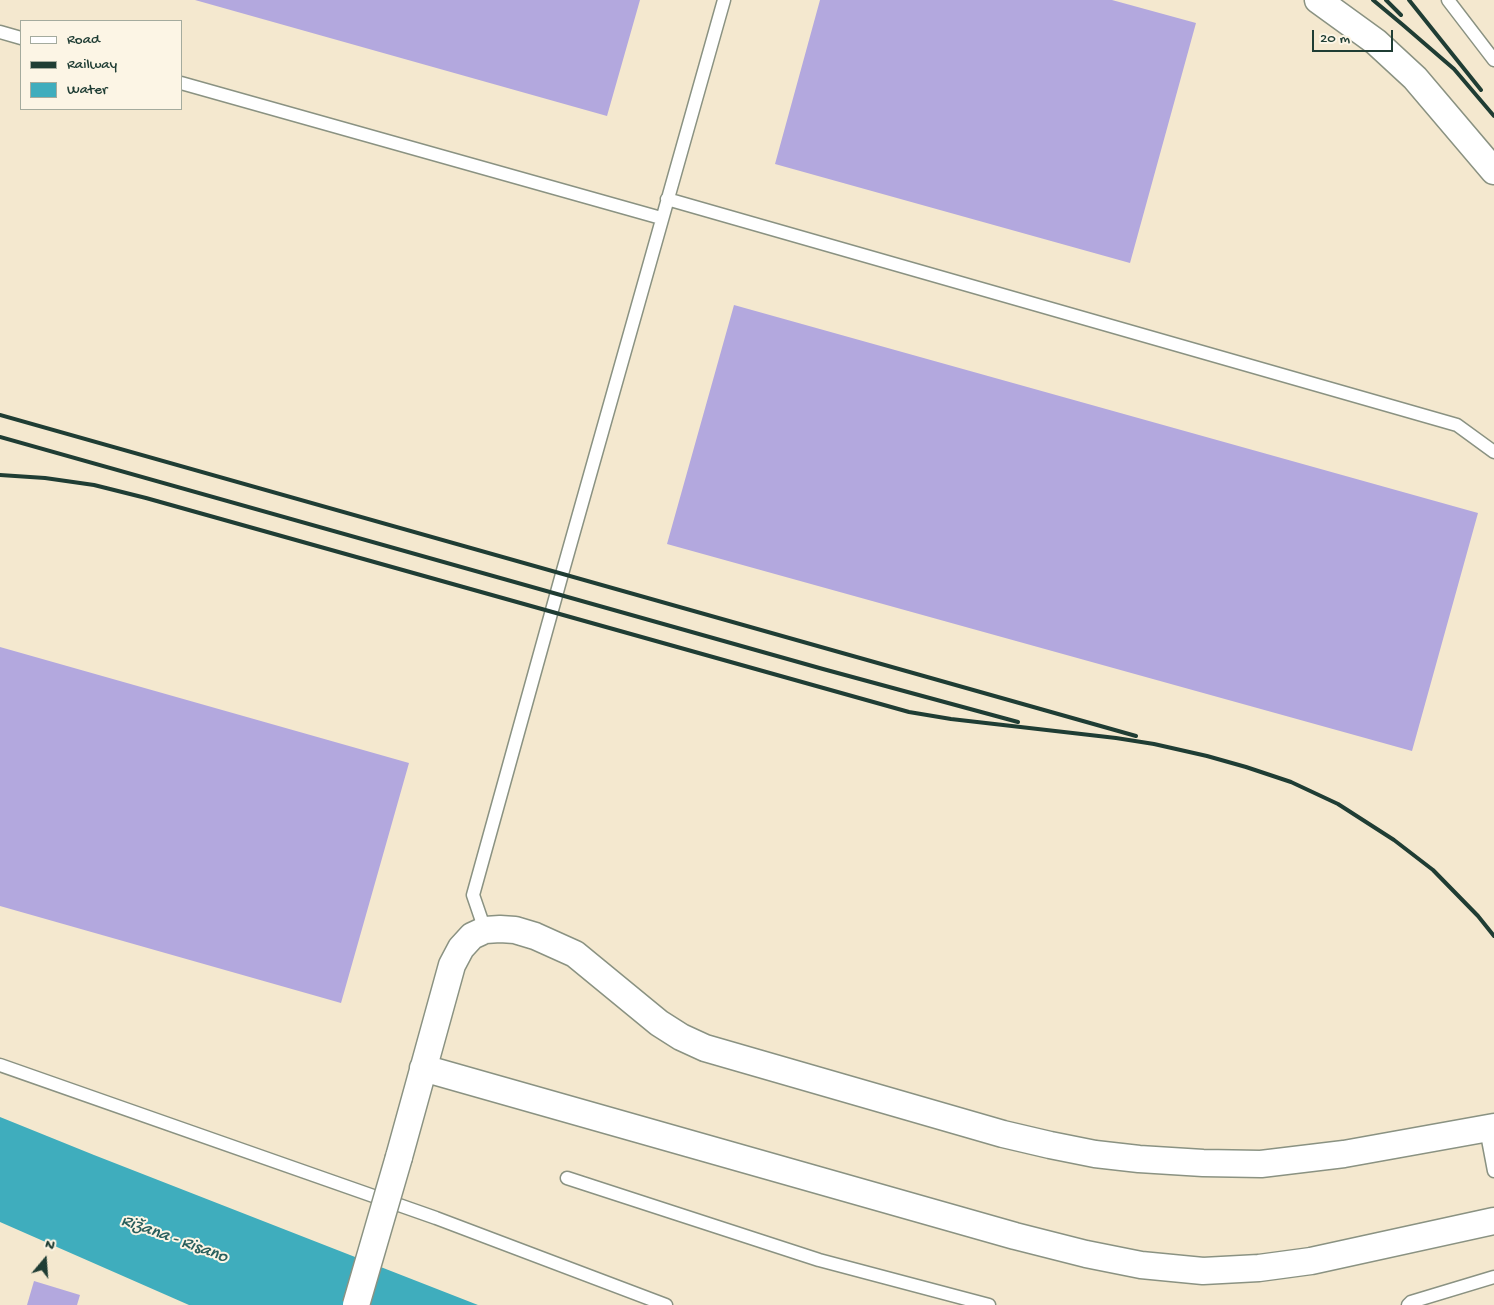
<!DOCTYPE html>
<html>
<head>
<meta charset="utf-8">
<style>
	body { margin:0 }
	#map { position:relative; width:1494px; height:1305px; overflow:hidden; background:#f4e8cf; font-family:"Gochi Hand",sans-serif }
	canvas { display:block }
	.legend { position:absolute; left:20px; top:20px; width:162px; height:90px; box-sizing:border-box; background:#fcf5e5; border:1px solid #a4ab9e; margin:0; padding:6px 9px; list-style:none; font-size:15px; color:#1f3d34 }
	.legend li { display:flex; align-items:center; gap:10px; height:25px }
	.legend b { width:25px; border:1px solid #a4ab9e }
	.north { position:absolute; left:20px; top:1235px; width:50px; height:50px; -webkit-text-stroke:4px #fcf5e5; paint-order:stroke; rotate:18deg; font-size:14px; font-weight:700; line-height:20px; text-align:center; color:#1f3d34 }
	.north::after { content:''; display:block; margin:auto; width:18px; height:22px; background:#1f3d34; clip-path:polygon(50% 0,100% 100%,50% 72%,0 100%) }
	.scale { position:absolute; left:1312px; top:30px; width:81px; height:22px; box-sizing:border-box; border:2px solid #1f3d34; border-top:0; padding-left:6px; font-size:15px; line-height:18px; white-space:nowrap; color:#1f3d34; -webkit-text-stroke:4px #fcf5e5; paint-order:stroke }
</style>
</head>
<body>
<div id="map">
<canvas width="1494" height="1305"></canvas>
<ul class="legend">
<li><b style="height:6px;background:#fff"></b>Road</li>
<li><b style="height:6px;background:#1f3d34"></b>Railway</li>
<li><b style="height:14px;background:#3fadbd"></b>Water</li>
</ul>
<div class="north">N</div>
<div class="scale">20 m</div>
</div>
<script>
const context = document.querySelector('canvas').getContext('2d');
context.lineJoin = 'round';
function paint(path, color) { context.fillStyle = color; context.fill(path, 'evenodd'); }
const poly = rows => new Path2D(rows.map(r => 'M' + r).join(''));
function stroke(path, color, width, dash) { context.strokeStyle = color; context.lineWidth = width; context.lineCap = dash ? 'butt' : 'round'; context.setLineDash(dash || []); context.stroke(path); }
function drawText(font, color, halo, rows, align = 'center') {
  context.font = font + ' "Gochi Hand",sans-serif'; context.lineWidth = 4; context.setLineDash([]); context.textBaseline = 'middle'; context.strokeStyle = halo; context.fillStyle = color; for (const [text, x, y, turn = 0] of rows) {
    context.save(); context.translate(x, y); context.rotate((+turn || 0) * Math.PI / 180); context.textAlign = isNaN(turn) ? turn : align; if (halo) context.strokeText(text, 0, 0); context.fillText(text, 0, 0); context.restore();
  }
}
const water = poly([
	[0,1117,94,1155,478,1305,189,1305,0,1222]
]);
const building = poly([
	[195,0,640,0,607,116],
	[820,0,1112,0,1196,23,1130,263,775,164],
	[734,305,1478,513,1412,751,667,544],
	[0,647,409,763,341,1003,0,906],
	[34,1281,80,1295,77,1305,27,1305]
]);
const lane = poly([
	[1448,0,1494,60],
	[0,32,21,38],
	[181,83,661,218],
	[667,199,1457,425,1494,452],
	[485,930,473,895,562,574,724,0],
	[0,1065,436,1218,666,1305],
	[1486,1129,1494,1171],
	[567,1178,819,1260,989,1305],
	[1408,1305,1411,1302,1494,1277]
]);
const street = poly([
	[1318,0,1376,42,1415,78,1494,171],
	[423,1068,1015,1236,1086,1254,1141,1265,1203,1271,1259,1268,1311,1261,1494,1221],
	[399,1157,452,965,461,948,472,936,485,930,500,929,515,930,535,936,575,954,659,1023,681,1037,705,1048,1003,1134,1050,1145,1095,1154,1139,1159,1203,1163,1261,1164,1344,1154,1494,1127]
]);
const rail = poly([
	[1373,0,1403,25,1454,69,1494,116],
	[1386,0,1401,15],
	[1409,0,1481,90],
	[0,415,1136,736],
	[0,437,823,669,1018,722],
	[0,475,45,478,94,485,146,498,909,712,951,719,1116,738,1154,744,1207,756,1246,767,1291,782,1338,804,1394,840,1433,870,1478,916,1494,936]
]);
const streetBridge = poly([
	[356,1305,399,1157]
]);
const waterNames = [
	["Rižana - Risano",174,1240,20]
];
paint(water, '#3fadbd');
paint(building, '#b3a8de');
stroke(lane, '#8a9282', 15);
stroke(street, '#8a9282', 29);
stroke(lane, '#fff', 12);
stroke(street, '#fff', 26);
stroke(rail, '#1f3d34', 4);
stroke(streetBridge, '#8a9282', 29, []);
stroke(streetBridge, '#fff', 26);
drawText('italic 18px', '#295f5d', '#fcf5e5', waterNames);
</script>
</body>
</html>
